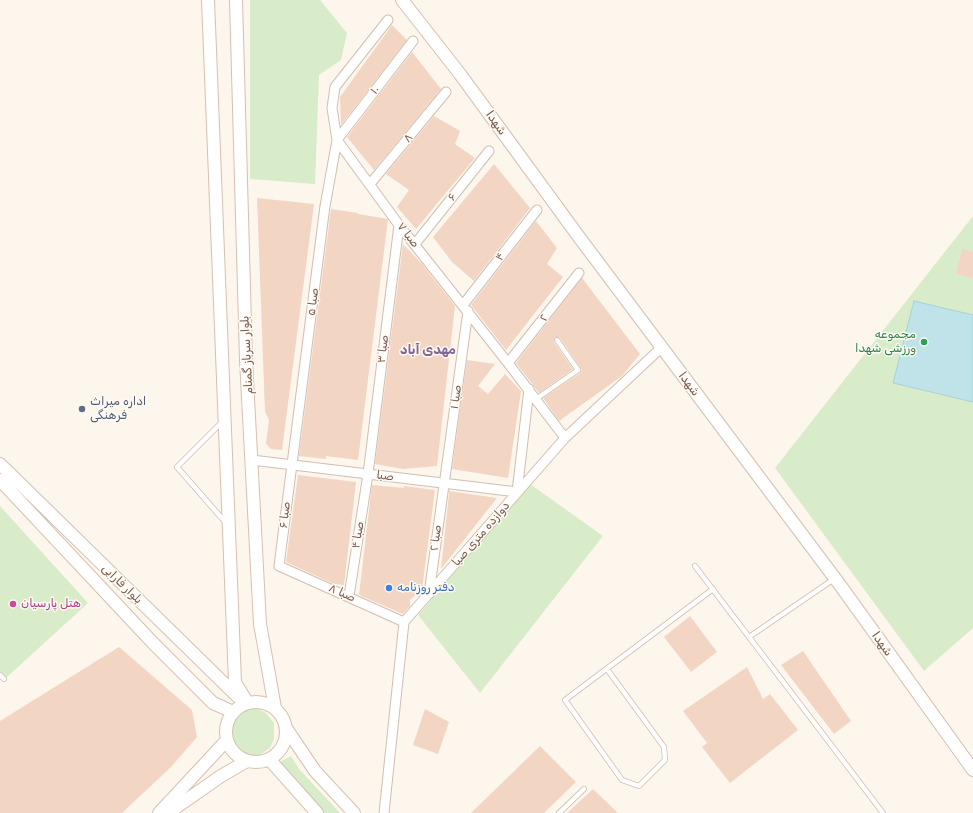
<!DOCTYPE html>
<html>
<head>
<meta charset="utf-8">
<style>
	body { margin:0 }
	canvas { display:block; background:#fdf6ec }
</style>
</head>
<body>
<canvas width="973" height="813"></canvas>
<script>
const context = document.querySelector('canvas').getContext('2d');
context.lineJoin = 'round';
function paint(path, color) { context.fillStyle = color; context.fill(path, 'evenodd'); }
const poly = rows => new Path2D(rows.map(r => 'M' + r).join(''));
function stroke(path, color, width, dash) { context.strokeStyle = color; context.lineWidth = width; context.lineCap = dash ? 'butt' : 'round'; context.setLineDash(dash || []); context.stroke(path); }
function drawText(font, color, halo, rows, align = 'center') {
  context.font = font + ' Rubik,"Noto Naskh Arabic",sans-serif'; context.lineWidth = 3; context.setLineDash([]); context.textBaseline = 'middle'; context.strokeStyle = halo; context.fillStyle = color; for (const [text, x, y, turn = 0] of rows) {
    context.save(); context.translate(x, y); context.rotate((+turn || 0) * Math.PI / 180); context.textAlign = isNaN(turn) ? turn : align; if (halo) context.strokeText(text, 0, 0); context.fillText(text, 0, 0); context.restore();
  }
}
const green = poly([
	[250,0,320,0,347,33,341,60,319,75,315,184,250,179],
	[973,216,973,628,924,671,775,468],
	[530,484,603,536,480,693,418,615],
	[0,506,88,603,6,678,0,671],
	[245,706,256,708,266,713,274,723,274,739,270,748,258,756,252,757,236,751,230,743,226,732,230,720,236,711],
	[291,756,299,769,340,813,322,813,278,763]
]);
const water = poly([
	[914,301,973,315,973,402,893,383,914,301]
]);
const building = poly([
	[392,25,407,40,341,125,340,97],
	[412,52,441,89,374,170,347,137],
	[434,116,460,131,455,144,475,158,416,229,397,207,409,190,386,174],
	[494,164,530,208,474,281,452,262,433,237],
	[257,198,314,204,282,450,271,449,266,444,269,420,265,412],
	[331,209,358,213,358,214,388,219,358,460,326,456,326,459,299,456],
	[536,221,557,248,547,264,563,277,506,350,471,305],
	[403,244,422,264,455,306,437,466,403,469,375,464],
	[962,249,973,252,973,278,956,274],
	[582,278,640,354,622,376,559,421,543,398,580,373,582,370,560,338,555,337,554,342,573,369,539,393,516,363],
	[467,360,495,364,478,386,488,394,505,374,521,391,508,478,452,469],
	[298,475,356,482,344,585,334,584,286,562],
	[372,485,404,488,404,486,435,490,422,589,410,600,410,606,403,614,359,595],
	[449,491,497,498,441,569,449,494],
	[690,616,717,652,691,672,664,637],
	[119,647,192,710,197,737,171,767,122,813,0,813,0,721],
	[803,651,851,721,834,734,781,665],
	[747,667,763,699,770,694,798,730,730,783,702,747,707,743,683,711],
	[425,709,449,722,438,754,413,745],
	[540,746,576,782,544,813,471,813],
	[593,789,618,813,567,813]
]);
const lane = poly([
	[536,399,578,370,557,340],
	[222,422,177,467,226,523],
	[695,566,883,813],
	[749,637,834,579],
	[607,669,664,747,665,760,639,786,622,780,565,700,713,589],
	[0,675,4,679],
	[559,813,584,789]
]);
const street = poly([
	[388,20,335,87,332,108,337,140,399,225,508,363,565,438],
	[370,184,446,92],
	[415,244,489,151],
	[463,305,537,210],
	[508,363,579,273],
	[252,460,517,492,529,389],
	[429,594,468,311],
	[349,596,368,474,399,225],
	[404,622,279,566,325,206,337,140,413,41],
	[384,813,404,622,565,438,662,347]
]);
const secondary = poly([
	[208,0,235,682,247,702],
	[236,0,246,360,260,624,275,708],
	[402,0,460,74,576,233,840,585,973,770],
	[0,464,238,697],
	[0,480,153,643,213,703,233,712],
	'226 732a30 30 0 1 1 60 0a30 30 0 1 1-60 0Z',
	[286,728,315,771,354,813],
	[269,759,317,813],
	[159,813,226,741],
	[168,813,221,776,247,761]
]);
const markers = [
	[924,342,4,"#2e9e5b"],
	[82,409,4,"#5c6f8a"],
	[389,588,4,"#3f7fe0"],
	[13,604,4,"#d1479c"]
];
const streetNames = [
	["۱۰",375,90,-52],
	["شهدا",496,123,54],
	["۸",408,138,-50],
	["۶",452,197,-51],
	["صبا ۷",408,235,52],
	["۴",500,257,-52],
	["صبا ۵",313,302,-83],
	["۲",544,318,-52],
	["صبا ۳",383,349,-83],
	["بلوار سرباز گمنام",247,355,-93],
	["شهدا",689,384,53],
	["صبا ۱",456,397,-82],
	["صبا",385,476,7],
	["صبا ۶",285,515,-83],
	["دوازده متری صبا",481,534,-49],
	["صبا ۴",358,535,-81],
	["صبا ۲",436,538,-82],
	["بلوار فارابی",122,584,44],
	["صبا ۸",342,593,24],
	["شهدا",882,644,54]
];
const leisureNames = [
	["مجموعه",916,335],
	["ورزشی شهدا",916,349]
];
const serviceNames = [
	["اداره میراث",90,402],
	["فرهنگی",90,416]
];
const shopNames = [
	["دفتر روزنامه",397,588]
];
const hotelNames = [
	["هتل پارسیان",21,604]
];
const neighbourhoodNames = [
	["مهدی آباد",428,350]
];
paint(green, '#d8ecc9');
paint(water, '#bfe3e8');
stroke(water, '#a5d3da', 1);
paint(building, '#f3d5c3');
stroke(lane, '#d1beb0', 6);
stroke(street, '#d1beb0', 11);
stroke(secondary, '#d6c0b0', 14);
stroke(lane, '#fff', 4.5);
stroke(street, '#fff', 9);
stroke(secondary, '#fff', 12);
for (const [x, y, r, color] of markers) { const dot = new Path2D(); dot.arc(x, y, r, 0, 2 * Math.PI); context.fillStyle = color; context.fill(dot); stroke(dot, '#fffaf3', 1.5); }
drawText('12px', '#7a5c4d', '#fffaf3', streetNames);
drawText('12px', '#27864d', '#fffaf3', leisureNames, 'right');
drawText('12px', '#4e5e75', '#fffaf3', serviceNames, 'left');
drawText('12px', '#366cbe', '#fffaf3', shopNames, 'left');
drawText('12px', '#b23c85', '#fffaf3', hotelNames, 'left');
drawText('bold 13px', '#846695', '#fffaf3', neighbourhoodNames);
</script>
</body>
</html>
